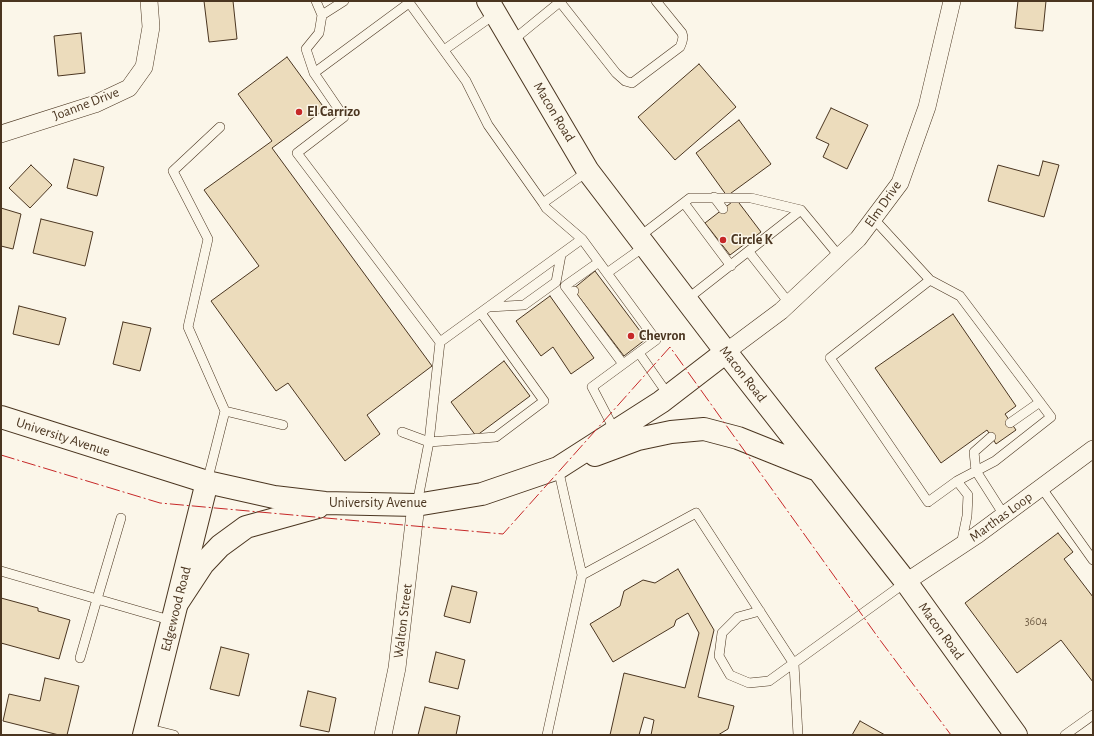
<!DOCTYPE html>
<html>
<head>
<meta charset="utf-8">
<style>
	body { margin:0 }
	#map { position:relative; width:1094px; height:736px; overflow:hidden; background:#fbf6e9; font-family:"Alegreya Sans",sans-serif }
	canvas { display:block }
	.frame { position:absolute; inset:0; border:2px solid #4a3520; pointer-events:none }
</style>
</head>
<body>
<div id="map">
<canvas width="1094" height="736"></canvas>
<div class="frame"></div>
</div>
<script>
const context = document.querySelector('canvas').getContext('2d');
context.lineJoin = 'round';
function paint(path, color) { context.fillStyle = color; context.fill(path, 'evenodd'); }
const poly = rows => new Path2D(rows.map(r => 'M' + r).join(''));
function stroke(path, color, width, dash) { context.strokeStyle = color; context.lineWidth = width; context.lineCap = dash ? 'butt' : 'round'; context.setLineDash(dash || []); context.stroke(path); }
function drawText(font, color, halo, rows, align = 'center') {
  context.font = font + ' "Alegreya Sans",sans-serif'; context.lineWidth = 3; context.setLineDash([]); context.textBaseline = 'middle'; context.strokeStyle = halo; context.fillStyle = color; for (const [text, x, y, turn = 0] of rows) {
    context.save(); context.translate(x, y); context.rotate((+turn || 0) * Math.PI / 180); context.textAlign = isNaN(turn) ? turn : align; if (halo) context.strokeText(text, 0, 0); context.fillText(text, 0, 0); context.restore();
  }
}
const building = poly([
	[204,1,233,1,237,39,209,42,204,1],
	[1018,1,1046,1,1043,31,1015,28,1018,1],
	[81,33,85,73,58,76,54,36,81,33],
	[287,57,325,109,272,148,432,366,367,415,380,434,345,461,288,383,276,391,211,301,259,266,204,190,272,141,238,94,287,57],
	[699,64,736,107,675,160,638,117,699,64],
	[831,108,868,125,847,169,823,157,829,144,816,138,831,108],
	[739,120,771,164,727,196,696,153,739,120],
	[74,159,104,167,97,196,67,188,74,159],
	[1043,161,1059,165,1044,217,988,201,998,165,1039,176,1043,161],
	[31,165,52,185,30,208,9,188,31,165],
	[736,199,761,232,730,255,705,223,736,199],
	[1,208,21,214,13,249,1,246,1,208],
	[41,219,93,232,85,266,33,253,41,219],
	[595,271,646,339,624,356,573,289,595,271],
	[550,296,594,358,571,374,553,347,541,356,516,321,550,296],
	[19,306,66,318,59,345,13,334,19,306],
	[953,314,1016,406,1005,414,1016,430,996,444,987,430,941,463,875,368,953,314],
	[123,322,151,328,140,371,113,364,123,322],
	[504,361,530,396,476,436,451,402,504,361],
	[1058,533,1073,552,1064,559,1093,597,1093,682,1061,640,1017,673,965,603,1058,533],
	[678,569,714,630,698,697,734,706,728,729,718,735,651,735,654,720,644,717,639,735,610,735,624,673,685,688,699,633,688,613,676,620,674,626,613,662,590,624,620,606,624,591,643,580,655,583,678,569],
	[452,586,477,592,470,623,444,616,452,586],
	[1,598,38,608,38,611,70,620,59,659,1,643,1,598],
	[221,647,249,654,239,696,210,689,221,647],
	[436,652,465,660,458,689,429,682,436,652],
	[45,678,79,686,67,735,59,735,3,721,9,694,40,701,45,678],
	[308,691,336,698,329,732,300,726,308,691],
	[425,707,460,716,456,735,418,735,425,707],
	[860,721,885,735,852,735,860,721]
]);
const lane = poly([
	[316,1,322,15,344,1],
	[408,1,466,81,488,125,543,203,546,208,582,239,656,340,592,387,615,431],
	[560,2,616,73,625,81,632,83,680,47,682,42,683,37,682,33,656,1],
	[322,15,319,33,306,49,314,73,344,117,297,153,440,342,429,442,417,504],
	[512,41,561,1],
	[444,50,495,14],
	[314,73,409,3],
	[220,127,173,171,208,239,188,327,225,411],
	[714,197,723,209],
	[543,203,588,171],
	[684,203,731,266],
	[801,210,839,256],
	[873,218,930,280,830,358,928,502,957,481,995,461,1051,417,960,296,930,280],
	[639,237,690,198,751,198,801,210,686,300],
	[749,252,789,303],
	[607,273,645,246],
	[574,291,571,294,623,364],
	[571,294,565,286,599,262],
	[489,307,524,305,556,282,561,255],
	[440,342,582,239],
	[639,353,669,396],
	[1010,423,1040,402],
	[402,432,429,442,496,437,544,401,481,313],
	[991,437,974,452,976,471,1004,515],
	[957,481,968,495,967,516,961,545],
	[207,482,225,411,283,425],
	[1041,487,1093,560],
	[121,518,97,599,173,621],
	[1,571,97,599,80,658],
	[582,575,696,513,794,664,798,735],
	[760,611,738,617,722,633,719,656,730,675,749,683,769,681,906,582],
	[146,728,174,735],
	[547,735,582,575,558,468],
	[1065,735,1093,715]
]);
const street = poly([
	[1,134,95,104,129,88,144,67,151,27,149,1],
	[726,352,781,311,858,239,900,183,927,107,952,1],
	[906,582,977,535,1093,449],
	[383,735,397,668,416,505]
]);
const secondary = poly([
	[144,735,207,482]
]);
const primary = poly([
	[488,1,588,171,726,352,906,582,1016,735],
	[1,417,207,482,274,497,325,503,416,505,482,494,558,468,661,402,726,352],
	[595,455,638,439,671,432,704,429,738,438,818,470],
	[178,602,203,564,220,546,246,527,318,507]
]);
const power = poly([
	[1,455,160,503,503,534,670,347,880,640,951,735]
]);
const markers = [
	[299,112,4,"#c62828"],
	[723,240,4,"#c62828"],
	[631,336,4,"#c62828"]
];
const numberNames = [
	["3604",1036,621]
];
const streetNames = [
	["Joanne Drive",86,104,-21],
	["Macon Road",554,112,59],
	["Elm Drive",883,204,-55],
	["Macon Road",743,374,52],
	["University Avenue",63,437,18],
	["University Avenue",378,503],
	["Marthas Loop",1001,517,-36],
	["Edgewood Road",176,609,-76],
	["Walton Street",403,621,-83],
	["Macon Road",941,631,54]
];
const poiNames = [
	["El Carrizo",307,112],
	["Circle K",731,240],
	["Chevron",639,336]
];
paint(building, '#ecdcbc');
stroke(building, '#4a3520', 1);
stroke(lane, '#4a3520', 10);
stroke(street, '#4a3520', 18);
stroke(secondary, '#4a3520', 24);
stroke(primary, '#4a3520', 24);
stroke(lane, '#fbf6e9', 9);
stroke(street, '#fbf6e9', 17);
stroke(secondary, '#fbf6e9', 22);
stroke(primary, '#fbf6e9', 22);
stroke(power, '#c62828', 1, [14, 3, 2, 3]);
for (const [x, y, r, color] of markers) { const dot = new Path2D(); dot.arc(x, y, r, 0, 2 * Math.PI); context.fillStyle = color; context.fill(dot); stroke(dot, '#fbf6e9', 1.5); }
drawText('12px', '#725f47', null, numberNames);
drawText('14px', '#4a3520', '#fbf6e9', streetNames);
drawText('bold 14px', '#4a3520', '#fbf6e9', poiNames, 'left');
</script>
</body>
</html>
